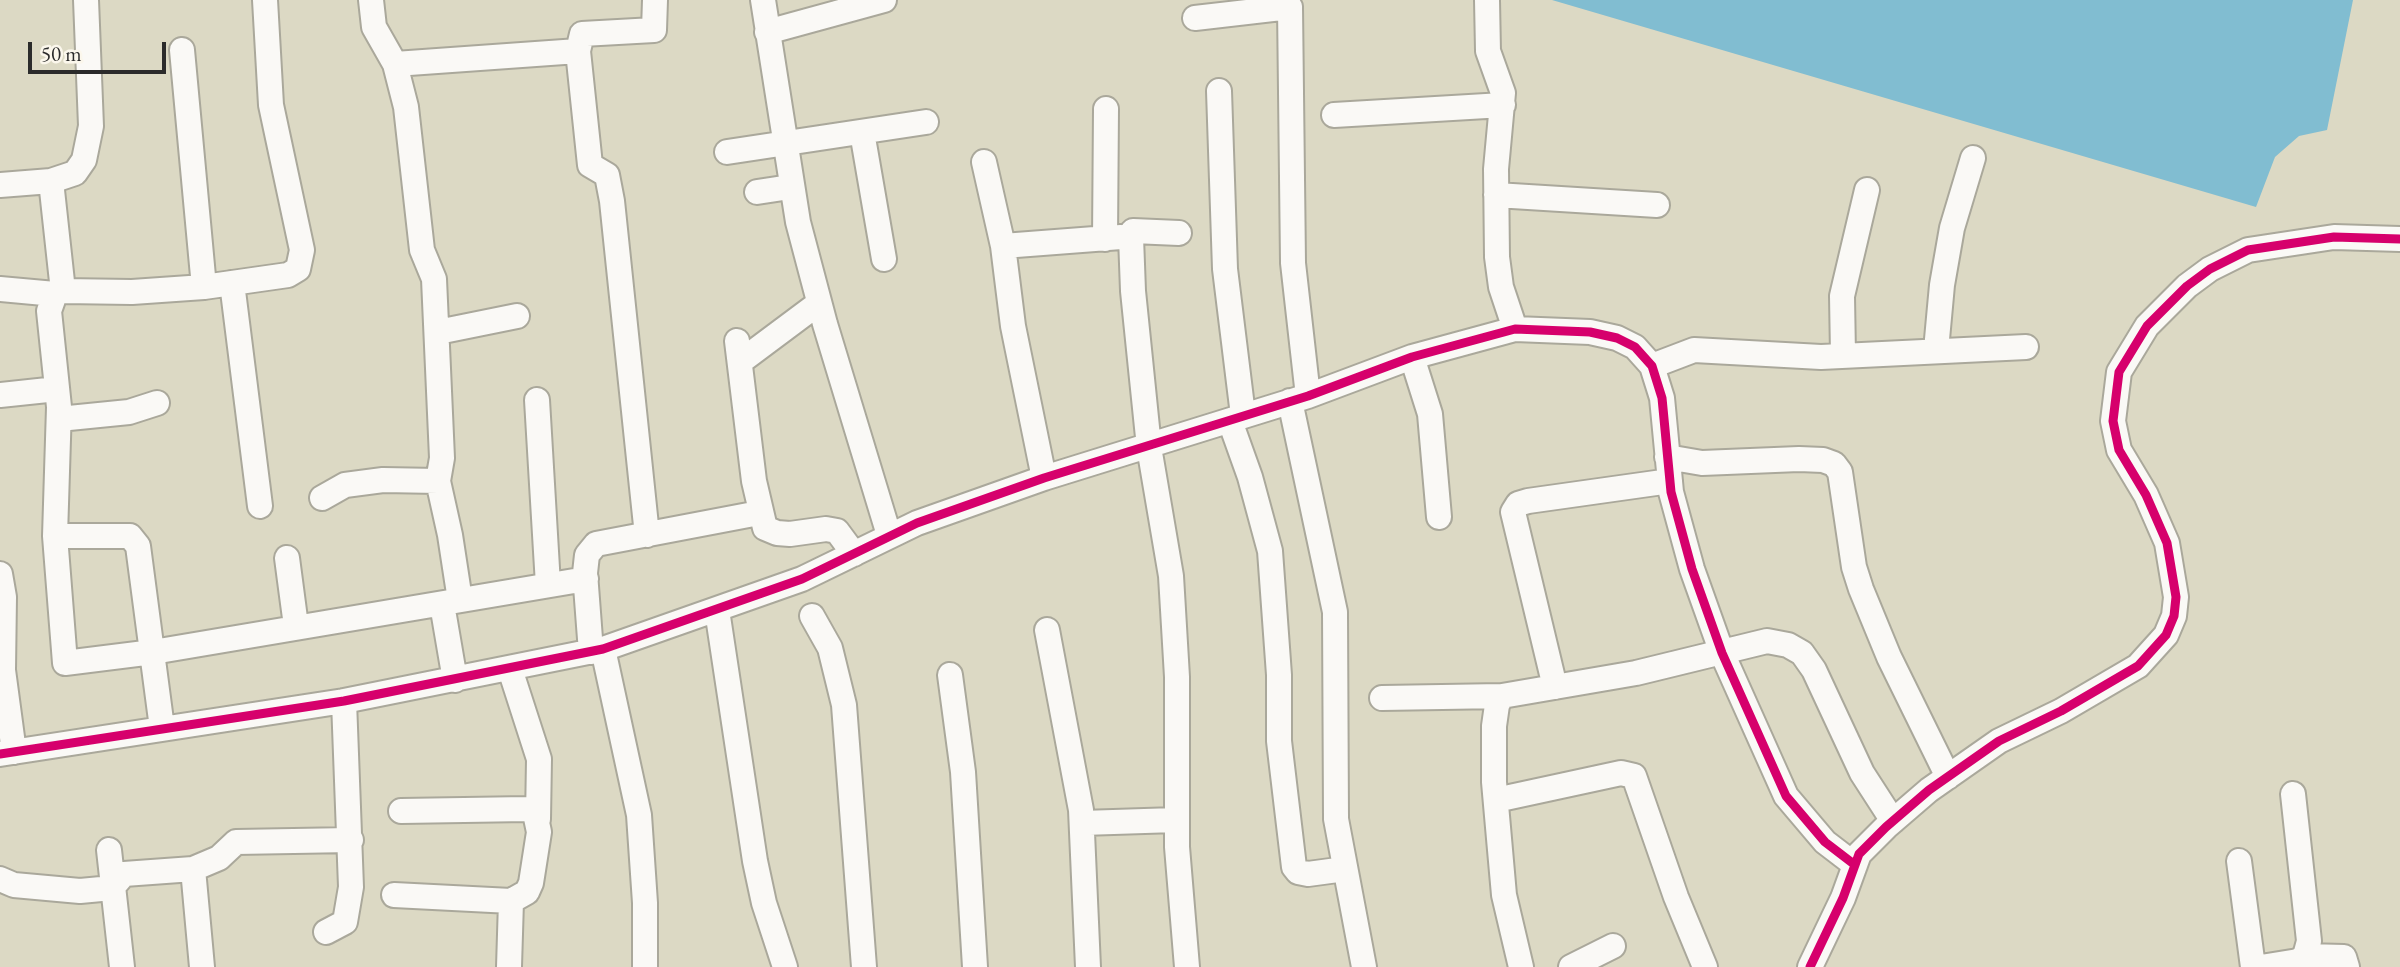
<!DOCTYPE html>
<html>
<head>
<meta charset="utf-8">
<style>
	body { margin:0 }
	#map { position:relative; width:2400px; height:967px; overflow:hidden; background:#dcd9c4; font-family:"EB Garamond",serif }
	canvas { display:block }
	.scale { position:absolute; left:28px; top:42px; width:138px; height:32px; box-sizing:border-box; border:4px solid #2b2b2b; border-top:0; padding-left:9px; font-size:21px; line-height:24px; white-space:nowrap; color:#2b2b2b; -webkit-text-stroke:5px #fbf7ec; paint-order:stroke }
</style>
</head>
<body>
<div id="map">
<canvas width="2400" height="967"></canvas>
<div class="scale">50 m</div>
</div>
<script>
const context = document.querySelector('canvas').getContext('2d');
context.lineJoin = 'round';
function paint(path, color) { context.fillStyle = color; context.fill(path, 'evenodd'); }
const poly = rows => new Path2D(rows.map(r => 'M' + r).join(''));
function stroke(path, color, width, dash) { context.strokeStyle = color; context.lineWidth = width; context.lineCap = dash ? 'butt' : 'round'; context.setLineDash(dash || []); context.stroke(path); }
const water = poly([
	[1552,0,2353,0,2327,130,2299,136,2275,157,2256,207]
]);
const minor = poly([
	[371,0,374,27,395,64,406,107,422,250,434,279,442,458,438,481,450,535,460,600],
	[763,0,798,222,825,324,889,535],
	[1487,0,1488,51,1503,93,1496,169,1497,257,1501,287,1515,329],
	[1195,18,1290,7,1293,263,1308,396],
	[767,32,884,0],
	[182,50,204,287],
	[578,51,590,165,607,175,612,201,647,535],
	[395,64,578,51,582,34,654,30,655,0],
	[1219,91,1225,269,1243,415],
	[1334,115,1503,105],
	[862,132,884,259],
	[727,152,926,122],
	[984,162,1003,246,1013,326,1044,478],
	[51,181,63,291],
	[0,185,51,181,75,173,84,160,91,126,86,0],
	[757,192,790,187],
	[1496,195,1657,205],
	[1179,233,1133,231,1131,237,1133,291,1149,447,1171,576,1177,677,1177,847,1187,967],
	[1105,239,1106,109],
	[1003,246,1121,237],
	[232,283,260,506],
	[0,289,55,294],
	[438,332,517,316],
	[737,341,754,481,765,528,777,533,790,534,826,529,837,531,854,554],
	[1936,350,1942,285,1952,228,1973,158],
	[1843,355,1842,296,1867,190],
	[1412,357,1430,414,1439,517],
	[740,362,819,303],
	[1652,366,1694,350,1821,357,2026,347],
	[0,395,57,389],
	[537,400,548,585],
	[1290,401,1335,612,1336,819,1364,967],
	[59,419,129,412,157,403],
	[1230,421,1250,477,1270,551,1279,675,1279,741,1294,867,1298,872,1308,874,1345,869],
	[1667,457,1702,463,1799,459,1823,460,1834,464,1840,472,1854,567,1861,589,1889,657,1948,777],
	[322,498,345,485,383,480,438,481],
	[55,536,65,663,153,652,586,579],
	[287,558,296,626],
	[0,574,4,597,3,670,14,752],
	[442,604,455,680],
	[717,610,755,861,764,903,785,967],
	[812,616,830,648,844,705,864,967],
	[1047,630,1081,810,1088,967],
	[603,649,639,815,645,903,645,967],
	[591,652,585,573,587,555,596,544,759,513],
	[510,669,539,759,538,819],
	[950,675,963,772,975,967],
	[1555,687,1513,512,1518,504,1528,501,1670,481],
	[1382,698,1502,696],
	[162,728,138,546,130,536,55,536,59,407,49,311,55,294,63,291,132,292,204,287,288,275,298,269,302,250,271,105,265,0],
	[0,754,344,701,603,649,802,579,917,523,1044,478,1308,396,1412,357,1515,329,1590,332,1617,338,1635,347,1652,366,1662,398,1671,492,1692,569,1722,653,1786,796,1825,842,1855,865],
	[1496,800,1621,773,1634,776,1676,897,1705,967],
	[401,811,527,809,535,813,539,832,531,883,527,892,511,901,509,967],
	[1082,823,1176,820],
	[109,850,122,967],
	[2239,861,2253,967],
	[193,869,202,967],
	[0,879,14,885,80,891,112,888,124,874,193,869,219,858,236,842,351,840],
	[394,895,511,901],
	[326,932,345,922,351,887,344,701],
	[2305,956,2344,957,2347,967],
	[1521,967,1504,895,1494,782,1494,726,1497,705,1502,696,1636,673,1767,641,1788,645,1802,653,1814,670,1862,773,1893,821],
	[1571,967,1613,946],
	[1810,967,1843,898,1859,854,1886,827,1929,790,1999,741,2061,711,2138,666,2166,635,2174,616,2176,597,2167,543,2146,495,2119,450,2113,421,2119,372,2147,326,2187,286,2210,269,2248,250,2334,237,2400,239],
	[2261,967,2298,961,2305,956,2309,941,2293,794]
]);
const cycleway = poly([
	[0,754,344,701,603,649,802,579,917,523,1044,478,1308,396,1412,357,1515,329,1590,332,1617,338,1635,347,1652,366,1662,398,1671,492,1692,569,1722,653,1786,796,1825,842,1855,865],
	[1810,967,1843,898,1859,854,1886,827,1929,790,1999,741,2061,711,2138,666,2166,635,2174,616,2176,597,2167,543,2146,495,2119,450,2113,421,2119,372,2147,326,2187,286,2210,269,2248,250,2334,237,2400,239]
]);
paint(water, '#81bdd1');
stroke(minor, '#aaa89b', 28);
stroke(minor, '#faf9f6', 24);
stroke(cycleway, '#d6006c', 9);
</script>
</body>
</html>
